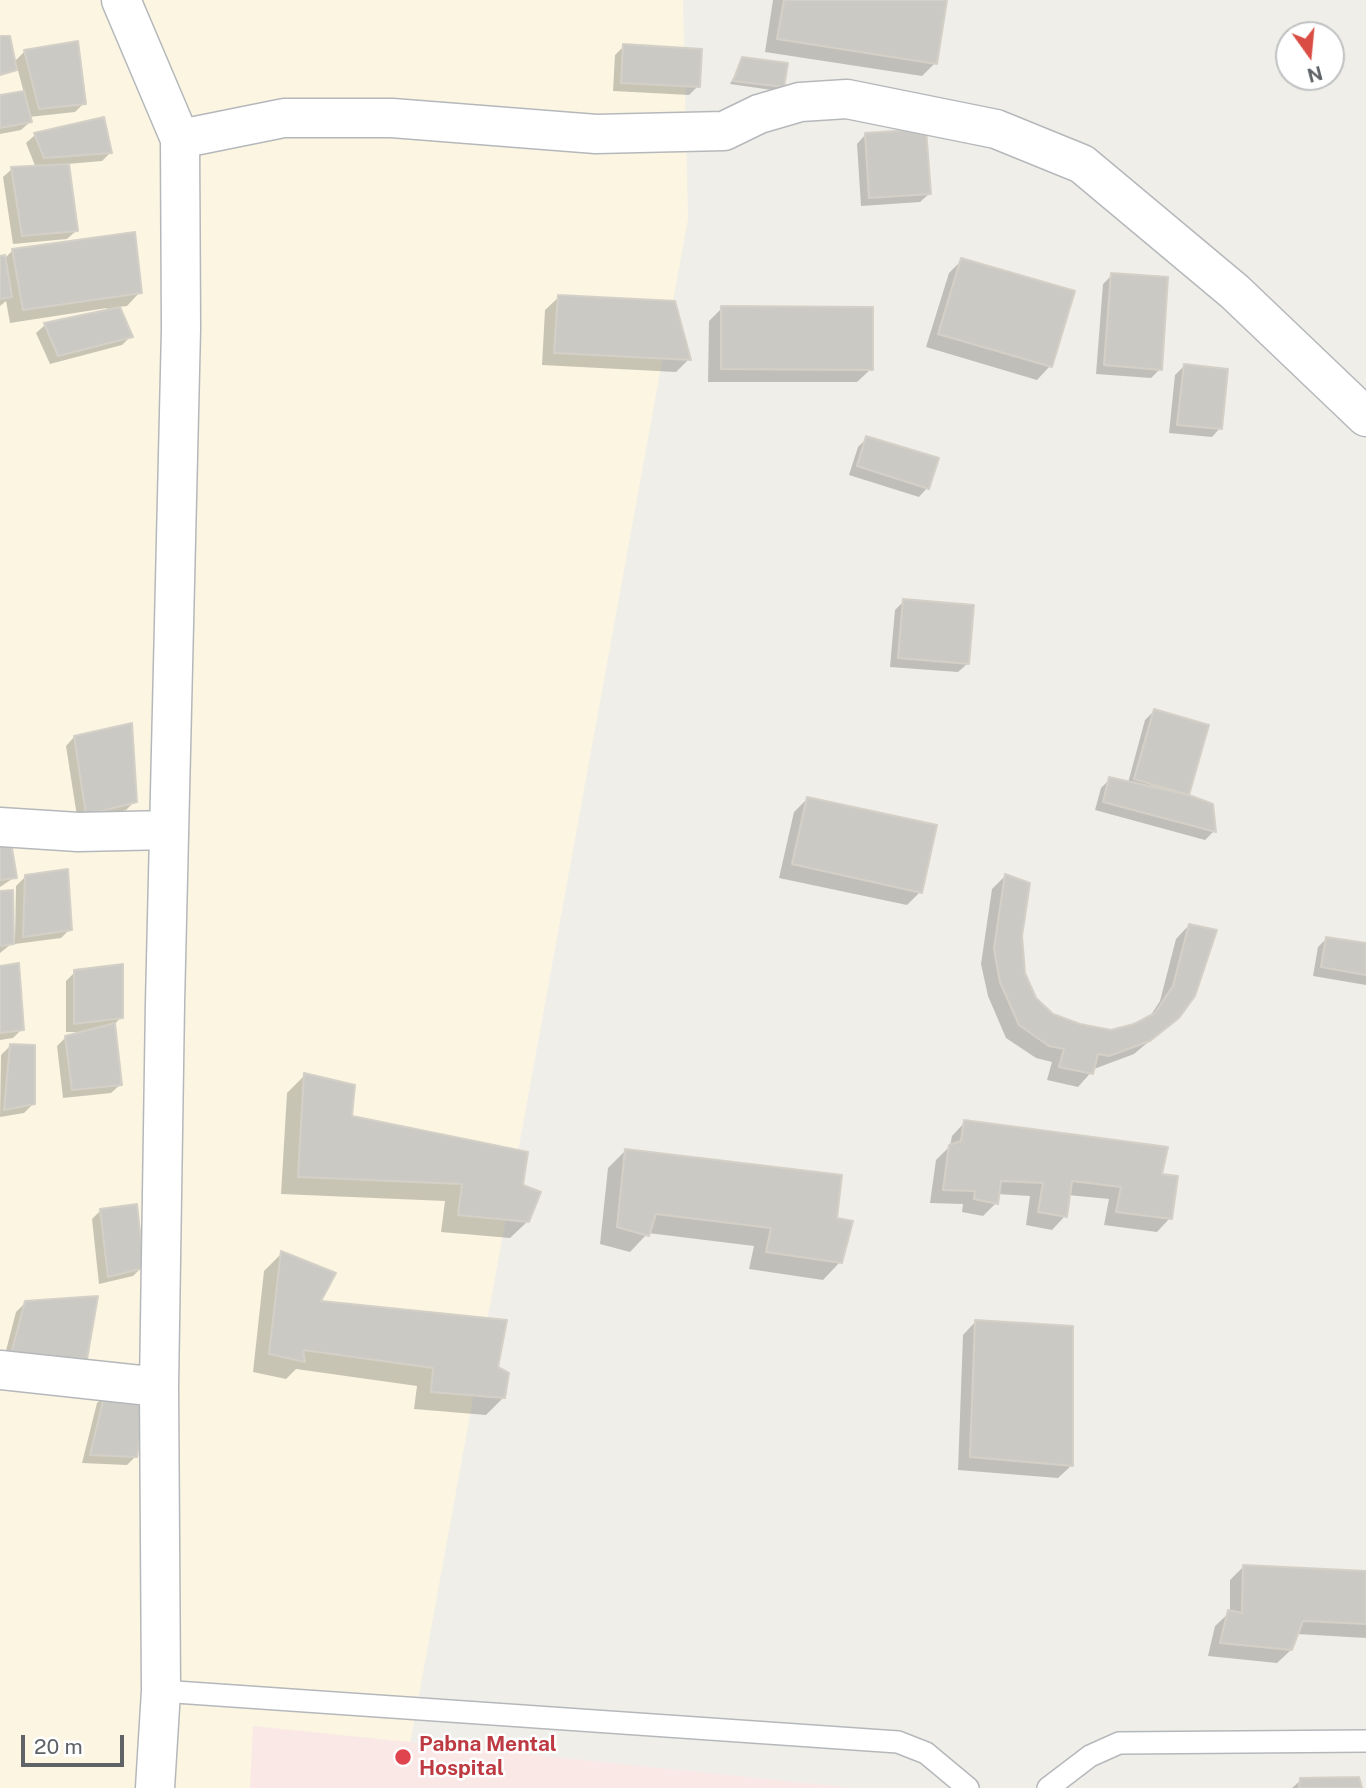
<!DOCTYPE html>
<html>
<head>
<meta charset="utf-8">
<style>
	body { margin:0 }
	#map { position:relative; width:1366px; height:1788px; overflow:hidden; background:#f0eee8; font-family:"Public Sans",sans-serif }
	canvas { display:block }
	.north { position:absolute; left:1275px; top:21px; width:70px; height:70px; box-sizing:border-box; background:#fff; border:2px solid #bfc1c2; border-radius:50%; rotate:165deg; font-size:19px; font-weight:700; line-height:28px; text-align:center; color:#5f6367 }
	.north::after { content:''; display:block; margin:auto; width:24px; height:32px; background:#da4d44; clip-path:polygon(50% 0,100% 100%,50% 72%,0 100%) }
	.scale { position:absolute; left:21px; top:1735px; width:103px; height:32px; box-sizing:border-box; border:4px solid #5f6367; border-top:0; padding-left:9px; font-size:21px; line-height:24px; white-space:nowrap; color:#5f6367; -webkit-text-stroke:5px #fff; paint-order:stroke }
</style>
</head>
<body>
<div id="map">
<canvas width="1366" height="1788"></canvas>
<div class="north">N</div>
<div class="scale">20 m</div>
</div>
<script>
const context = document.querySelector('canvas').getContext('2d');
context.lineJoin = 'round';
function paint(path, color) { context.fillStyle = color; context.fill(path, 'evenodd'); }
const poly = rows => new Path2D(rows.map(r => 'M' + r).join(''));
function stroke(path, color, width, dash) { context.strokeStyle = color; context.lineWidth = width; context.lineCap = dash ? 'butt' : 'round'; context.setLineDash(dash || []); context.stroke(path); }
function drawText(font, color, halo, rows, align = 'center') {
  context.font = font + ' "Public Sans",sans-serif'; context.lineWidth = 5; context.setLineDash([]); context.textBaseline = 'middle'; context.strokeStyle = halo; context.fillStyle = color; for (const [text, x, y, turn = 0] of rows) {
    context.save(); context.translate(x, y); context.rotate((+turn || 0) * Math.PI / 180); context.textAlign = isNaN(turn) ? turn : align; if (halo) context.strokeText(text, 0, 0); context.fillText(text, 0, 0); context.restore();
  }
}
const commercial = poly([
	[0,0,683,0,688,219,402,1788,0,1788]
]);
const medical = poly([
	[253,1726,854,1788,250,1788]
]);
const shadow = poly([
	[773,0,945,0,935,63,922,76,765,52],
	[0,38,14,62,24,52,76,43,84,103,75,112,29,117,30,122,21,130,0,134,0,96,24,93,17,67,0,76],
	[624,46,698,86,689,95,613,91,615,55],
	[743,59,783,87,779,91,730,84],
	[35,135,111,152,102,161,67,164,76,231,67,239,13,244,3,177,12,169,36,168,26,143],
	[865,135,929,194,920,202,861,206,857,144],
	[13,250,140,292,127,306,118,307,131,336,122,345,50,364,36,333,45,325,107,311,107,308,10,323,6,301,0,306,0,258,4,259],
	[962,260,1050,366,1037,380,926,347,949,273],
	[1112,275,1160,369,1151,378,1096,374,1103,284],
	[559,297,689,359,676,372,542,365,545,310],
	[722,308,871,369,857,382,708,382,709,321],
	[1184,366,1220,428,1212,437,1169,433,1175,375],
	[867,438,927,488,919,497,849,475,858,447],
	[904,601,967,664,958,672,890,667,895,610],
	[1154,711,1207,726,1187,796,1214,831,1205,840,1095,810,1101,788,1110,779,1128,783,1145,720],
	[74,737,135,801,126,810,78,823,66,746],
	[807,799,920,892,907,905,779,878,794,812],
	[0,846,15,877,0,887],
	[1005,876,1020,936,1024,973,1034,999,1052,1015,1080,1026,1111,1032,1149,1018,1160,1001,1176,939,1189,925,1178,1017,1134,1054,1094,1069,1078,1087,1047,1080,1052,1062,1036,1058,1006,1038,988,996,981,964,992,889],
	[25,877,70,929,61,938,15,944,15,941,0,953,0,893,12,938,15,938,16,886],
	[1327,938,1366,945,1366,985,1313,976,1318,947],
	[0,967,22,1029,13,1038,0,1040],
	[75,972,121,1017,114,1025,120,1085,111,1093,63,1098,57,1046,66,1037,89,1032,66,1032,66,981],
	[10,1046,33,1104,24,1113,0,1117,1,1055],
	[305,1075,350,1117,521,1186,528,1221,510,1238,441,1232,445,1201,281,1194,287,1093],
	[965,1122,1160,1176,1170,1218,1157,1232,1104,1225,1109,1199,1068,1195,1065,1216,1052,1230,1026,1225,1030,1196,997,1194,996,1203,983,1216,962,1212,963,1204,930,1203,936,1160,950,1146,952,1136],
	[626,1150,836,1220,840,1262,823,1280,749,1269,754,1246,648,1233,630,1252,600,1244,608,1168],
	[101,1210,142,1267,133,1276,99,1284,92,1219],
	[281,1254,319,1303,496,1368,503,1398,486,1415,414,1409,417,1386,296,1369,286,1379,253,1372,264,1271],
	[25,1303,86,1359,77,1367,3,1362,16,1312],
	[976,1321,1072,1465,1058,1478,958,1470,963,1335],
	[106,1394,136,1456,127,1465,82,1463,97,1403],
	[1243,1567,1366,1572,1366,1638,1297,1634,1291,1650,1277,1663,1208,1656,1215,1626,1230,1612,1230,1580],
	[1301,1780,1360,1788,1292,1788]
]);
const building = poly([
	[784,0,947,0,937,64,777,39,784,0],
	[0,36,10,36,17,70,0,75,0,36],
	[78,41,86,104,39,109,24,50,78,41],
	[623,44,702,49,700,87,621,83,623,44],
	[742,57,788,63,784,87,733,81,742,57],
	[24,91,32,122,0,128,0,95,24,91],
	[104,117,112,153,44,158,34,133,104,117],
	[926,129,931,194,869,198,865,133,926,129],
	[69,164,78,231,22,236,11,167,69,164],
	[135,232,142,293,23,310,12,249,135,232],
	[5,255,12,297,0,299,0,256,5,255],
	[961,258,1075,291,1052,367,938,334,961,258],
	[1111,273,1168,277,1162,370,1104,365,1111,273],
	[558,295,675,301,691,360,554,353,558,295],
	[721,306,873,307,873,370,721,369,721,306],
	[120,307,133,337,58,356,44,323,120,307],
	[1184,364,1228,369,1222,429,1177,425,1184,364],
	[866,436,939,458,929,489,857,466,866,436],
	[903,599,974,605,969,664,898,658,903,599],
	[1154,709,1209,725,1189,795,1134,779,1154,709],
	[132,723,137,802,86,815,74,736,132,723],
	[1109,777,1189,795,1213,804,1216,832,1103,802,1109,777],
	[807,797,937,825,922,893,792,864,807,797],
	[11,842,17,878,0,880,0,844,11,842],
	[68,869,72,930,23,937,25,875,68,869],
	[1005,874,1030,883,1022,936,1025,973,1036,998,1053,1014,1080,1024,1111,1030,1134,1024,1155,1013,1173,986,1189,924,1217,930,1195,996,1179,1018,1150,1041,1109,1056,1098,1054,1093,1074,1059,1067,1064,1049,1049,1046,1019,1025,1000,982,994,949,1005,874],
	[13,890,14,944,0,946,0,891,13,890],
	[1326,937,1366,943,1366,975,1321,967,1326,937],
	[19,963,24,1030,0,1033,0,966,19,963],
	[123,964,123,1018,74,1024,74,970,123,964],
	[115,1023,122,1085,72,1090,65,1036,115,1023],
	[10,1044,35,1045,35,1104,4,1110,10,1044],
	[304,1073,355,1085,352,1116,528,1152,523,1185,541,1192,529,1222,458,1215,462,1184,298,1177,304,1073],
	[964,1120,1168,1147,1162,1174,1178,1176,1172,1219,1116,1212,1121,1187,1072,1181,1067,1217,1038,1212,1043,1183,1001,1181,998,1204,974,1199,975,1191,943,1190,949,1145,961,1141,964,1120],
	[625,1149,842,1175,837,1218,853,1221,842,1263,766,1252,771,1228,656,1214,649,1236,617,1227,625,1149],
	[137,1204,144,1268,108,1277,100,1209,137,1204],
	[281,1251,336,1273,321,1301,507,1320,498,1367,509,1373,505,1398,431,1392,433,1368,303,1350,305,1362,269,1354,281,1251],
	[98,1296,87,1359,11,1354,25,1301,98,1296],
	[975,1320,1073,1326,1073,1466,970,1457,975,1320],
	[105,1392,146,1399,137,1457,90,1455,105,1392],
	[1243,1565,1366,1571,1366,1624,1303,1621,1292,1650,1220,1643,1228,1610,1242,1613,1243,1565],
	[1359,1777,1362,1788,1299,1788,1300,1778,1359,1777]
]);
const lane = poly([
	[161,1691,898,1742,926,1753,968,1788],
	[1048,1788,1090,1756,1119,1743,1366,1741]
]);
const street = poly([
	[121,0,180,139,181,329,165,1003,159,1387,161,1691,155,1788],
	[180,139,284,118,392,118,596,134,724,131,759,114,800,102,847,99,996,129,1082,164,1235,292,1366,417],
	[0,827,78,832,169,830],
	[0,1370,159,1387]
]);
const markers = [
	[403,1757,9,"#e0444e"]
];
const healthNames = [
	["Pabna Mental",419,1745],
	["Hospital",419,1769]
];
paint(commercial, '#fbf5e2');
paint(medical, '#fae8e7');
paint(shadow, '#0003');
paint(building, '#cbc9c4');
stroke(building, '#d4d0c7', 2);
stroke(lane, '#b5b8bb', 24);
stroke(street, '#b5b8bb', 41);
stroke(lane, '#fff', 21);
stroke(street, '#fff', 38);
for (const [x, y, r, color] of markers) { const dot = new Path2D(); dot.arc(x, y, r, 0, 2 * Math.PI); context.fillStyle = color; context.fill(dot); stroke(dot, '#fff', 2.5); }
drawText('bold 21px', '#be3a42', '#fff', healthNames, 'left');
</script>
</body>
</html>
